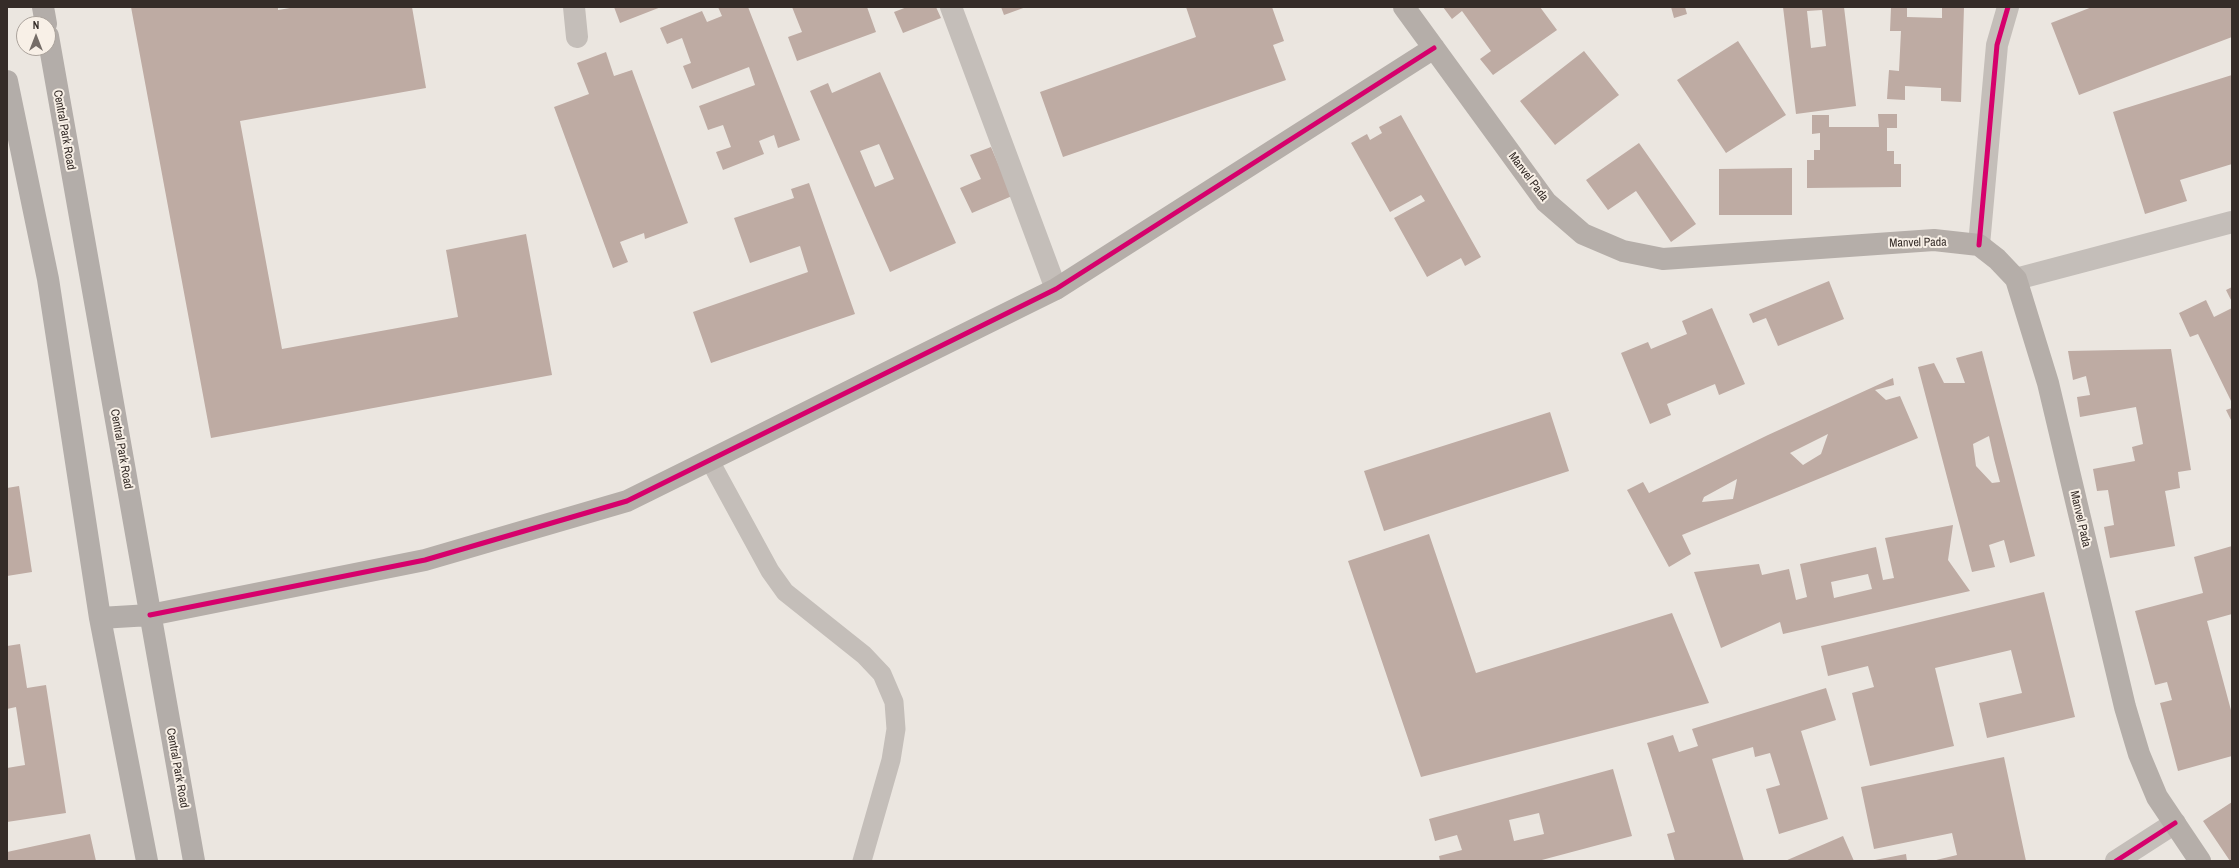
<!DOCTYPE html>
<html>
<head>
<meta charset="utf-8">
<style>
	body { margin:0 }
	#map { position:relative; width:2239px; height:868px; overflow:hidden; background:#ebe6e0; font-family:"Archivo Narrow",sans-serif }
	canvas { display:block }
	.frame { position:absolute; inset:0; border:8px solid #352c28; pointer-events:none }
	.north { position:absolute; left:16px; top:16px; width:40px; height:40px; box-sizing:border-box; background:#f8f0e7; border:1px solid #aaa29b; border-radius:50%; rotate:0deg; font-size:11px; font-weight:700; line-height:16px; text-align:center; color:#352c28 }
	.north::after { content:''; display:block; margin:auto; width:14px; height:18px; background:#756d68; clip-path:polygon(50% 0,100% 100%,50% 72%,0 100%) }
</style>
</head>
<body>
<div id="map">
<canvas width="2239" height="868"></canvas>
<div class="frame"></div>
<div class="north">N</div>
</div>
<script>
const context = document.querySelector('canvas').getContext('2d');
context.lineJoin = 'round';
function paint(path, color) { context.fillStyle = color; context.fill(path, 'evenodd'); }
const poly = rows => new Path2D(rows.map(r => 'M' + r).join(''));
function stroke(path, color, width, dash) { context.strokeStyle = color; context.lineWidth = width; context.lineCap = dash ? 'butt' : 'round'; context.setLineDash(dash || []); context.stroke(path); }
function drawText(font, color, halo, rows, align = 'center') {
  context.font = font + ' "Archivo Narrow",sans-serif'; context.lineWidth = 4; context.setLineDash([]); context.textBaseline = 'middle'; context.strokeStyle = halo; context.fillStyle = color; for (const [text, x, y, turn = 0] of rows) {
    context.save(); context.translate(x, y); context.rotate((+turn || 0) * Math.PI / 180); context.textAlign = isNaN(turn) ? turn : align; if (halo) context.strokeText(text, 0, 0); context.fillText(text, 0, 0); context.restore();
  }
}
const building = poly([
	[131,7,278,7,278,10,296,7,412,7,426,88,240,121,282,349,458,317,446,250,526,234,552,375,211,438],
	[614,7,661,7,620,23],
	[718,7,748,7,800,140,778,148,774,135,759,141,764,154,723,170,716,152,731,147,723,125,708,130,699,106,755,85,749,67,692,89,683,66,691,63,682,38,667,44,660,28,702,11,707,22,722,16],
	[792,7,867,7,876,32,797,61,788,37,802,32],
	[907,7,936,7,941,18,903,33,894,12],
	[1001,7,1026,7,1004,15],
	[1186,7,1272,7,1284,41,1273,45,1286,80,1063,157,1040,92,1196,37],
	[1443,7,1540,7,1557,30,1493,75,1480,59,1491,51,1462,11,1452,19],
	[1671,7,1685,7,1687,14,1674,18],
	[1783,7,1844,7,1856,106,1796,114],
	[1822,10,1826,46,1811,48,1807,11],
	[1942,7,1964,7,1961,102,1941,101,1941,88,1905,86,1905,100,1887,99,1889,70,1899,71,1901,31,1890,31,1891,8,1907,8,1907,17,1942,18],
	[2092,7,2232,7,2232,37,2079,95,2051,23],
	[1738,41,1786,115,1726,153,1677,80],
	[1584,51,1619,95,1555,145,1520,101],
	[606,52,614,76,632,70,688,223,645,239,644,233,620,242,628,262,613,268,554,107,589,94,577,63],
	[880,72,956,243,890,272,810,91,828,83,832,93],
	[879,144,894,179,875,187,860,151],
	[2232,75,2232,164,2180,180,2187,201,2145,214,2113,112],
	[1878,114,1897,114,1897,128,1887,128,1887,151,1894,151,1894,164,1901,164,1901,187,1807,188,1807,160,1814,160,1814,150,1820,150,1820,133,1812,134,1812,115,1829,115,1829,127,1879,127],
	[1401,115,1481,257,1465,266,1461,258,1427,277,1394,218,1425,201,1421,195,1390,212,1351,143,1367,134,1370,140,1382,133,1379,127],
	[1639,143,1696,224,1671,242,1636,191,1608,210,1586,180],
	[991,147,1012,196,972,213,960,188,981,179,970,155],
	[1792,168,1792,215,1719,215,1719,169],
	[809,183,855,314,711,363,693,312,808,272,800,246,750,263,734,218,794,198,791,189],
	[1829,281,1844,319,1778,346,1766,318,1753,323,1749,314],
	[2232,287,2232,302,2226,290],
	[2206,300,2214,317,2232,308,2232,403,2198,334,2190,337,2179,313],
	[1712,308,1745,384,1719,395,1715,384,1667,404,1671,415,1650,424,1621,353,1648,342,1651,349,1687,334,1682,321],
	[2171,349,2191,470,2178,472,2180,488,2165,491,2175,546,2110,558,2104,527,2114,525,2108,490,2097,491,2093,469,2135,461,2132,447,2143,444,2136,407,2080,417,2077,397,2090,395,2086,376,2073,380,2068,351],
	[1982,351,2035,556,2010,563,2004,540,1989,545,1995,567,1972,572,1918,367,1934,363,1944,383,1965,383,1956,358],
	[1989,436,1994,459,2000,482,1992,483,1976,466,1973,444],
	[1893,378,1894,385,1875,390,1886,400,1900,396,1918,438,1682,535,1691,554,1669,567,1627,490,1643,482,1649,493,1768,435],
	[1828,434,1821,454,1803,465,1790,453],
	[1737,479,1733,499,1702,502,1704,497],
	[2232,408,2232,422,2226,410],
	[1550,412,1569,471,1384,531,1364,471],
	[19,486,32,572,7,576,7,488],
	[1953,525,1948,560,1970,591,1783,634,1780,622,1721,648,1694,572,1759,564,1762,575,1789,569,1796,600,1807,597,1800,564,1876,547,1883,580,1894,578,1885,538],
	[1868,574,1872,589,1834,598,1831,582],
	[1429,534,1476,673,1672,613,1709,703,1421,777,1348,561],
	[2232,546,2232,614,2207,621,2232,714,2232,756,2178,771,2160,703,2172,700,2167,682,2155,685,2135,611,2203,593,2194,557],
	[2044,592,2075,717,1987,738,1979,703,2022,693,2011,650,1935,668,1954,746,1870,766,1852,693,1874,687,1868,666,1828,676,1821,646],
	[20,644,27,688,46,685,66,813,7,822,7,768,25,765,16,707,7,709,7,646],
	[1826,688,1836,720,1801,731,1828,819,1779,834,1766,789,1780,785,1770,753,1755,757,1753,747,1712,759,1744,861,1675,861,1667,834,1675,832,1647,743,1673,735,1679,752,1698,746,1692,729],
	[2004,757,2026,861,1932,861,1957,855,1952,833,1874,849,1861,787],
	[1613,769,1632,836,1538,861,1440,861,1439,856,1462,850,1457,835,1435,841,1429,819],
	[1539,813,1544,834,1514,841,1509,820],
	[2232,802,2232,861,2230,861,2203,821],
	[90,834,96,861,7,861,7,852],
	[1843,836,1854,861,1785,861],
	[1906,854,1907,861,1875,861,1875,860]
]);
const lane = poly([
	[710,461,770,571,785,592,864,655,882,674,894,702,896,729,891,760,862,861]
]);
const street = poly([
	[574,7,577,37],
	[951,7,1056,289],
	[1979,245,1997,45,2008,7],
	[2016,279,2232,222],
	[2116,861,2175,823]
]);
const secondary = poly([
	[1404,7,1546,202,1583,234,1623,251,1663,259,1934,240,1979,245,1997,259,2016,279,2048,383,2125,707,2139,754,2157,797,2200,861],
	[150,615,425,560,627,501,1056,289,1434,48]
]);
const primary = poly([
	[43,7,46,24],
	[48,36,194,861],
	[7,81,48,279,100,618,147,861],
	[100,618,150,615]
]);
const cycleway = poly([
	[1979,245,1997,45,2008,7],
	[150,615,425,560,627,501,1056,289,1434,48],
	[2116,861,2175,823]
]);
const streetNames = [
	["Central Park Road",64,130,80],
	["Manvel Pada",1528,177,53],
	["Manvel Pada",1918,243,-1],
	["Central Park Road",121,449,80],
	["Manvel Pada",2080,519,77],
	["Central Park Road",177,768,80]
];
paint(building, '#beaba3');
stroke(lane, '#c4beb9', 19);
stroke(street, '#c4beb9', 22);
stroke(secondary, '#b5aea9', 22);
stroke(primary, '#b3ada9', 22);
stroke(cycleway, '#d6006c', 5);
drawText('12px', '#352c28', '#f8f0e7', streetNames);
</script>
</body>
</html>
